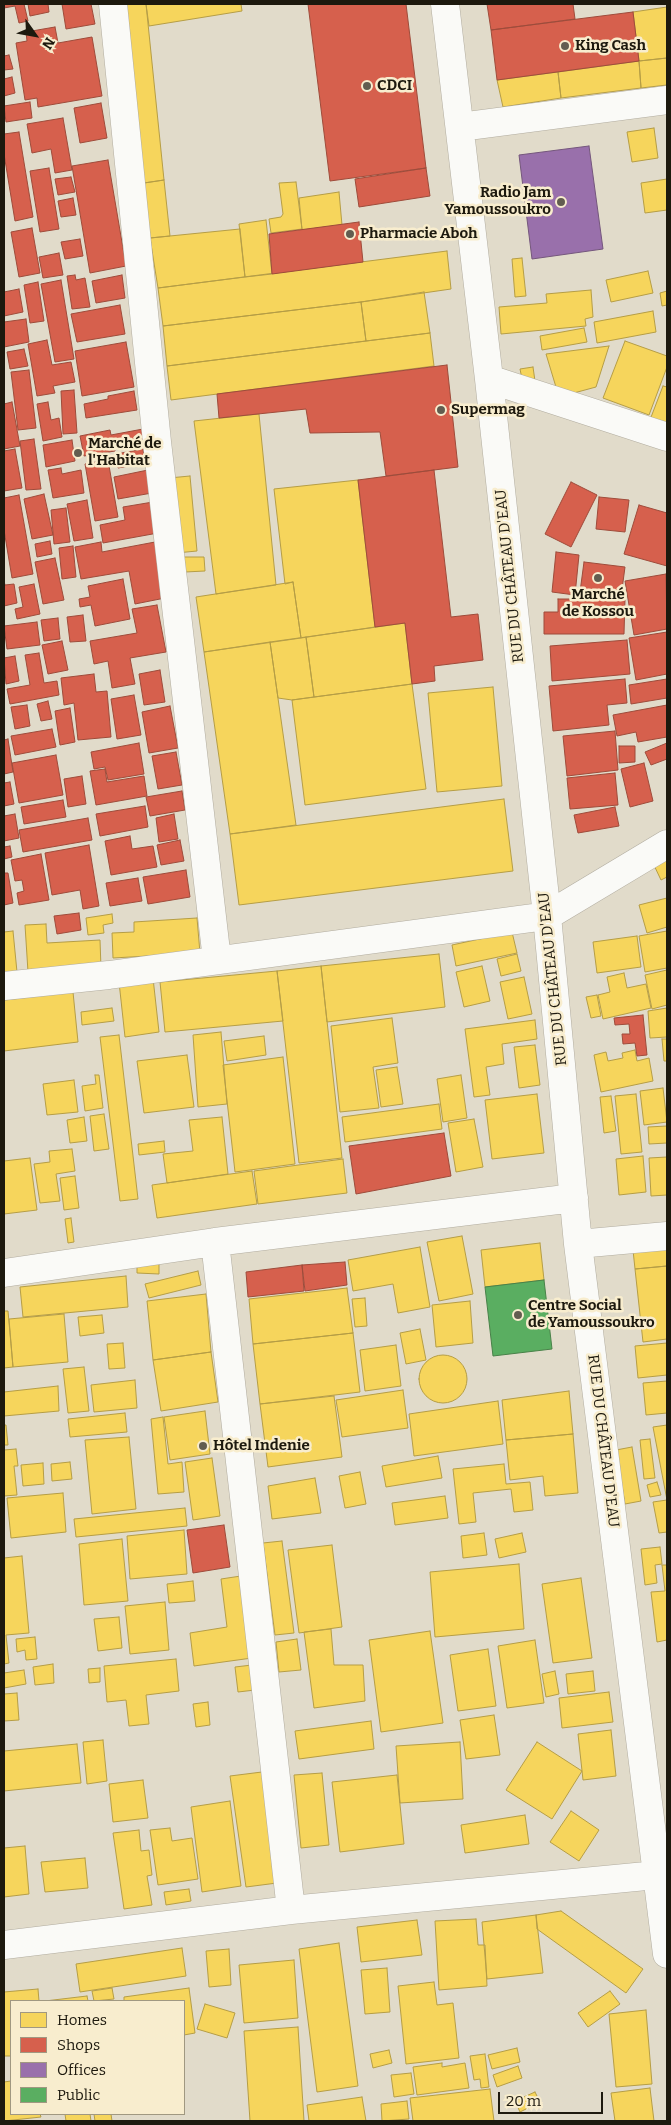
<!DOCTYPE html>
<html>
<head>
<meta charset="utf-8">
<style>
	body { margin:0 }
	#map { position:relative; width:671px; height:2125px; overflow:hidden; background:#e1dbca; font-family:Bitter,serif }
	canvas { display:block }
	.frame { position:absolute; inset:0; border:5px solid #1d190e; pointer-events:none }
	.legend { position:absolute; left:10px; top:2000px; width:175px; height:115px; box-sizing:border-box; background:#f8edce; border:1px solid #a09881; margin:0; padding:6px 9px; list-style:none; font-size:15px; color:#1d190e }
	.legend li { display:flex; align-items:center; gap:10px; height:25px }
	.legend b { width:25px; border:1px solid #a09881 }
	.north { position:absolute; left:10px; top:10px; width:50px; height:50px; -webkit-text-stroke:4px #f8edce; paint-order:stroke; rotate:122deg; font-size:14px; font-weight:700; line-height:20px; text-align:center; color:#1d190e }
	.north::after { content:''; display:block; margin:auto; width:18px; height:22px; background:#1d190e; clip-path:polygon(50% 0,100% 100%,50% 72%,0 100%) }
	.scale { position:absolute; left:498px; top:2092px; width:105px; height:22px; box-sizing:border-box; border:2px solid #1d190e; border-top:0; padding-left:6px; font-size:15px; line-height:18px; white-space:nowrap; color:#1d190e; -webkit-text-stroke:4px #f8edce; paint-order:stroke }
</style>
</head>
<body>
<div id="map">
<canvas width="671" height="2125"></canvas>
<div class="frame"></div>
<ul class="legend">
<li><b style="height:14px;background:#f6d55c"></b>Homes</li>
<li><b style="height:14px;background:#d6604d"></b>Shops</li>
<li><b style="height:14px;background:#9970ab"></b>Offices</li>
<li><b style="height:14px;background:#5aae61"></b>Public</li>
</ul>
<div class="north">N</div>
<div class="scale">20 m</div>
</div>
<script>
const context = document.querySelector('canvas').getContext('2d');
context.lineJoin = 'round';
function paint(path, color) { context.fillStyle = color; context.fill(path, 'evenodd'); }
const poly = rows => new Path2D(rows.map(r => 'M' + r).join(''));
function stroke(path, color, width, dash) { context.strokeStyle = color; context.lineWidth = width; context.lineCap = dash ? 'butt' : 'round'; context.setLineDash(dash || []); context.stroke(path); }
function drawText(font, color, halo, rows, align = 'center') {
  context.font = font + ' Bitter,serif'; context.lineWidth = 5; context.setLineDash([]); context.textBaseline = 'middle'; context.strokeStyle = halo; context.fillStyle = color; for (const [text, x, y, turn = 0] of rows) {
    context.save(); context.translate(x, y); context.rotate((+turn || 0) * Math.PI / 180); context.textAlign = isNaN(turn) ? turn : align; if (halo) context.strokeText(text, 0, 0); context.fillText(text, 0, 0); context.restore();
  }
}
const homes = poly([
	[124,4,146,4,164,180,144,183,124,4],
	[146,4,241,4,242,11,149,26,146,4],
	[667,7,667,58,639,61,633,12,667,7],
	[667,58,667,85,641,88,639,61,667,58],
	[639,61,641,88,561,98,558,72,639,61],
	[558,72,561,98,503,107,497,80,558,72],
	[654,128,658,158,632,162,627,132,654,128],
	[667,179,667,210,645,213,641,183,667,179],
	[164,180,170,236,150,238,144,183,164,180],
	[296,182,302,229,271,233,269,219,281,217,283,214,279,183,296,182],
	[339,192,342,225,302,230,299,198,339,192],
	[266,220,272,274,245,277,239,224,266,220],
	[240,229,245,277,158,288,150,238,240,229],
	[447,251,451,289,361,302,163,326,158,288,447,251],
	[522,258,526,296,515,297,512,259,522,258],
	[648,271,653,293,611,302,606,280,648,271],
	[591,290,593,317,585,319,586,326,501,334,499,307,547,303,546,294,591,290],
	[667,291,667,305,662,306,660,293,667,291],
	[424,292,430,333,366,341,361,302,424,292],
	[361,302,366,341,167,366,163,326,361,302],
	[653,311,656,332,597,343,594,322,653,311],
	[584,328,587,342,542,350,540,336,584,328],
	[430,333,434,366,171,400,167,366,430,333],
	[625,341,667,356,667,367,649,415,603,398,625,341],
	[609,346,596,387,559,397,546,354,609,346],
	[533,367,535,381,523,384,520,369,533,367],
	[663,386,667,387,667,432,648,425,663,386],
	[259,414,276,585,216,594,194,421,259,414],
	[190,476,197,551,176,553,169,478,190,476],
	[358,480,375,627,301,638,293,582,285,584,274,489,358,480],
	[184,557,204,557,205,571,185,572,184,557],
	[293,582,301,638,204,652,196,597,293,582],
	[405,623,412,684,314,697,306,637,405,623],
	[306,637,314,697,292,700,278,698,270,642,306,637],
	[270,642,296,825,230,834,204,652,270,642],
	[412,684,426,789,305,805,292,700,412,684],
	[493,687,502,786,437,792,428,693,493,687],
	[504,799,513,871,239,905,230,834,504,799],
	[667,857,667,877,661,880,652,861,667,857],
	[667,898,667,927,647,933,639,905,667,898],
	[112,914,113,923,103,925,104,933,88,935,86,918,112,914],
	[197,918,200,953,113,958,112,933,134,932,134,922,197,918],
	[46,924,47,943,100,940,101,968,28,972,25,925,46,924],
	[13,931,17,972,4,973,4,932,13,931],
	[667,931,667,968,645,972,639,936,667,931],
	[512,932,517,953,456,966,452,945,512,932],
	[637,936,641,967,597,973,593,942,637,936],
	[439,954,445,1007,327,1022,321,966,439,954],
	[517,954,521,971,501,976,497,959,517,954],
	[321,966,342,1158,299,1163,277,971,321,966],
	[482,966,490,1001,464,1007,456,972,482,966],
	[667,970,667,1005,652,1009,645,975,667,970],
	[277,971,283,1021,165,1032,160,982,277,971],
	[624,973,627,988,646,984,651,1008,603,1019,598,995,610,992,607,977,624,973],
	[524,977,532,1014,508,1019,500,982,524,977],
	[153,978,159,1032,125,1037,119,982,153,978],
	[73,992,78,1042,4,1051,4,1000,73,992],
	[597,995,601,1016,591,1018,586,997,597,995],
	[112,1008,114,1021,82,1025,81,1012,112,1008],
	[667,1008,667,1037,650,1038,648,1011,667,1008],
	[392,1018,398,1063,373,1067,379,1108,340,1112,331,1026,392,1018],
	[535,1020,537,1039,502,1044,504,1064,486,1067,490,1095,474,1097,465,1029,535,1020],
	[221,1032,227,1104,198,1107,193,1035,221,1032],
	[119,1035,138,1199,120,1201,100,1037,119,1035],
	[264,1036,266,1055,227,1061,224,1041,264,1036],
	[662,1039,667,1039,667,1061,664,1061,662,1039],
	[535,1045,540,1085,519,1088,514,1047,535,1045],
	[635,1050,637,1061,649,1058,653,1081,601,1092,594,1055,606,1052,608,1061,623,1058,622,1053,635,1050],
	[187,1055,194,1107,144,1113,137,1061,187,1055],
	[283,1057,295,1164,235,1172,223,1065,283,1057],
	[397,1067,403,1104,381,1107,376,1070,397,1067],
	[95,1075,99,1075,103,1108,85,1111,82,1086,96,1084,95,1075],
	[461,1075,467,1118,443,1122,437,1079,461,1075],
	[74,1080,78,1112,47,1115,43,1084,74,1080],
	[663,1088,667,1122,644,1125,640,1091,663,1088],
	[537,1094,544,1153,492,1159,485,1100,537,1094],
	[636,1094,642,1152,621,1154,615,1096,636,1094],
	[611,1096,616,1131,604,1133,600,1097,611,1096],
	[439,1104,442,1129,345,1142,342,1117,439,1104],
	[104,1114,109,1149,94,1151,90,1116,104,1114],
	[84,1117,87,1141,70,1143,67,1120,84,1117],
	[222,1117,228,1174,167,1183,163,1154,193,1151,189,1120,222,1117],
	[474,1119,483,1167,456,1172,448,1123,474,1119],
	[667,1126,667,1143,649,1144,648,1127,667,1126],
	[164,1141,165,1152,139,1155,138,1144,164,1141],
	[72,1149,75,1171,56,1174,60,1201,40,1203,34,1164,50,1162,49,1151,72,1149],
	[643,1156,646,1192,619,1195,616,1159,643,1156],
	[667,1157,667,1195,651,1196,649,1158,667,1157],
	[30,1158,37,1210,4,1214,4,1161,30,1158],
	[343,1159,347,1193,258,1204,254,1171,343,1159],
	[252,1171,257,1204,157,1218,152,1185,252,1171],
	[75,1176,79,1208,64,1210,60,1178,75,1176],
	[71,1218,74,1242,68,1243,65,1219,71,1218],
	[462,1236,473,1294,439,1301,427,1242,462,1236],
	[540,1243,544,1280,485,1287,481,1250,540,1243],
	[667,1246,667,1266,635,1269,633,1250,667,1246],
	[420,1247,430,1307,398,1313,393,1284,353,1291,348,1260,420,1247],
	[137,1261,159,1262,159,1274,137,1273,137,1261],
	[667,1266,667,1339,643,1342,635,1269,667,1266],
	[198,1271,201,1285,149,1298,145,1284,198,1271],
	[126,1276,128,1307,23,1317,20,1287,126,1276],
	[347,1288,353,1333,253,1344,249,1299,347,1288],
	[206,1294,211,1352,153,1360,147,1301,206,1294],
	[365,1298,367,1326,355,1327,352,1299,365,1298],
	[470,1301,473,1343,436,1347,432,1305,470,1301],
	[4,1311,8,1311,13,1367,4,1368,4,1311],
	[64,1314,68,1362,13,1367,9,1319,64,1314],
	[102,1315,104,1333,80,1336,78,1317,102,1315],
	[420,1329,426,1360,406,1364,400,1333,420,1329],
	[353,1333,360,1392,260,1404,253,1344,353,1333],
	[123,1343,125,1368,109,1369,107,1344,123,1343],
	[667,1343,667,1375,638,1378,635,1346,667,1343],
	[396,1345,401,1386,365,1391,360,1350,396,1345],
	[211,1352,218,1402,161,1411,153,1360,211,1352],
	'419 1379a24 24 0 1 1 48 0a24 24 0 1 1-48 0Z',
	[84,1367,89,1411,68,1413,63,1369,84,1367],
	[135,1380,137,1408,94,1412,91,1385,135,1380],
	[667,1381,667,1413,646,1415,643,1383,667,1381],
	[58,1386,59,1411,4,1416,4,1392,58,1386],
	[403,1390,408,1428,342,1437,336,1400,403,1390],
	[569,1391,573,1434,506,1440,502,1400,569,1391],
	[334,1396,342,1457,268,1467,260,1404,334,1396],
	[498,1401,503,1444,414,1456,409,1414,498,1401],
	[205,1411,210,1454,170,1460,164,1417,205,1411],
	[125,1413,127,1432,70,1437,68,1419,125,1413],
	[163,1417,168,1464,182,1462,184,1492,158,1494,151,1419,163,1417],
	[4,1425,6,1425,8,1445,4,1445,4,1425],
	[667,1425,667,1532,659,1533,653,1502,667,1500,653,1427,667,1425],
	[573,1434,578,1493,545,1496,543,1476,510,1480,506,1440,573,1434],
	[129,1437,136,1509,92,1514,85,1440,129,1437],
	[650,1439,655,1478,644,1479,640,1440,650,1439],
	[632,1447,641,1501,625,1504,616,1450,632,1447],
	[16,1449,18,1466,14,1466,17,1495,4,1496,4,1450,16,1449],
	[438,1456,442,1478,386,1487,382,1466,438,1456],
	[212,1458,220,1516,193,1520,185,1462,212,1458],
	[70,1462,72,1479,52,1481,51,1464,70,1462],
	[43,1463,44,1484,23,1486,21,1465,43,1463],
	[504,1464,506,1484,530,1482,533,1510,514,1512,511,1489,473,1493,476,1522,459,1524,453,1469,504,1464],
	[360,1472,366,1504,345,1508,339,1476,360,1472],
	[315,1478,321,1513,272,1519,268,1486,315,1478],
	[657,1482,661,1495,650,1497,647,1485,657,1482],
	[63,1493,66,1532,11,1538,7,1498,63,1493],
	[445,1496,448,1518,395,1525,392,1503,445,1496],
	[185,1508,187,1526,76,1537,74,1519,185,1508],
	[184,1530,187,1574,130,1579,127,1536,184,1530],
	[484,1533,487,1555,463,1558,461,1536,484,1533],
	[522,1533,526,1552,499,1558,495,1539,522,1533],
	[122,1539,128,1601,84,1605,79,1544,122,1539],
	[282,1541,294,1633,275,1635,263,1543,282,1541],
	[332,1545,342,1627,299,1633,288,1550,332,1545],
	[660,1547,662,1564,655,1565,657,1583,645,1585,641,1549,660,1547],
	[22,1556,29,1633,6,1635,9,1663,4,1664,4,1558,22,1556],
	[519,1564,524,1629,435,1637,430,1572,519,1564],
	[662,1565,667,1565,667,1640,657,1642,651,1592,665,1591,662,1565],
	[241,1576,252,1658,194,1666,190,1633,227,1627,221,1579,241,1576],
	[581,1578,592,1658,553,1663,542,1584,581,1578],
	[193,1581,195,1601,169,1603,167,1584,193,1581],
	[165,1602,169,1650,130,1654,125,1606,165,1602],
	[119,1617,122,1648,98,1651,94,1619,119,1617],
	[331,1629,334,1665,363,1665,365,1701,314,1708,304,1632,331,1629],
	[430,1631,443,1723,381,1732,369,1640,430,1631],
	[35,1637,37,1659,26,1660,25,1650,17,1652,16,1639,35,1637],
	[297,1639,301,1670,279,1672,276,1642,297,1639],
	[535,1640,544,1703,507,1708,498,1646,535,1640],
	[488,1649,496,1706,458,1711,450,1655,488,1649],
	[176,1659,179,1691,146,1695,149,1724,129,1726,126,1700,107,1702,104,1666,176,1659],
	[53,1664,54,1683,35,1685,33,1667,53,1664],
	[252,1665,255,1690,238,1692,235,1667,252,1665],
	[100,1668,100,1682,89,1683,88,1669,100,1668],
	[24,1670,26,1684,4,1688,4,1673,24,1670],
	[555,1671,559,1694,546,1697,542,1674,555,1671],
	[593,1671,595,1691,568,1694,566,1674,593,1671],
	[609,1692,613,1722,562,1728,559,1698,609,1692],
	[17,1693,19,1720,4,1721,4,1694,17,1693],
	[208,1702,210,1725,196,1727,193,1704,208,1702],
	[494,1715,500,1755,466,1759,460,1720,494,1715],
	[371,1721,374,1749,299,1759,295,1731,371,1721],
	[611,1730,616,1776,583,1780,578,1734,611,1730],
	[103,1740,107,1781,87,1784,83,1742,103,1740],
	[460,1742,463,1799,400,1803,396,1746,460,1742],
	[537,1742,582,1771,552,1819,506,1790,537,1742],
	[77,1744,81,1783,4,1791,4,1751,77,1744],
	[262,1772,277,1883,246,1887,230,1776,262,1772],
	[322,1773,329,1845,301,1848,294,1775,322,1773],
	[397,1775,404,1844,340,1852,332,1782,397,1775],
	[143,1780,148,1818,113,1822,109,1784,143,1780],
	[230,1801,241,1886,202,1892,191,1807,230,1801],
	[571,1811,599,1830,579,1861,550,1842,571,1811],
	[525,1815,529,1844,465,1853,461,1825,525,1815],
	[170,1828,172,1841,192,1838,198,1879,158,1885,150,1830,170,1828],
	[139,1830,141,1851,149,1850,152,1875,147,1876,152,1905,124,1909,113,1833,139,1830],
	[25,1846,29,1894,4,1897,4,1848,25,1846],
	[85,1858,88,1888,45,1892,41,1862,85,1858],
	[189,1889,191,1901,166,1905,164,1892,189,1889],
	[561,1911,643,1969,626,1993,537,1929,536,1915,561,1911],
	[536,1915,543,1973,487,1979,482,1922,536,1915],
	[476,1919,478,1945,485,1945,487,1986,439,1990,435,1921,476,1919],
	[417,1920,422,1955,361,1962,357,1927,417,1920],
	[339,1943,358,2086,317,2092,299,1949,339,1943],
	[182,1948,186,1976,80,1992,76,1964,182,1948],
	[229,1949,231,1985,209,1987,206,1951,229,1949],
	[294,1960,298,2018,244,2023,239,1965,294,1960],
	[387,1968,390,2012,365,2014,361,1970,387,1968],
	[434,1982,437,2005,453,2003,459,2058,406,2064,398,1986,434,1982],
	[112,1988,114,1999,94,2001,92,1991,112,1988],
	[189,1988,195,2033,184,2035,184,2001,124,2001,124,1997,189,1988],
	[38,1989,39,2001,11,2001,11,2056,4,2056,4,1992,38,1989],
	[610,1991,620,2004,588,2027,578,2013,610,1991],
	[87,1996,88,2001,45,2001,87,1996],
	[205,2004,235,2013,227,2038,197,2029,205,2004],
	[646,2010,652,2084,616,2087,609,2014,646,2010],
	[298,2027,304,2121,250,2121,244,2031,298,2027],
	[517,2048,520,2062,492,2069,488,2055,517,2048],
	[389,2050,392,2063,373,2068,370,2054,389,2050],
	[485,2054,489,2087,481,2088,480,2079,474,2080,470,2056,485,2054],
	[442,2063,442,2067,465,2063,469,2088,417,2095,413,2067,442,2063],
	[518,2066,522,2078,497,2087,493,2075,518,2066],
	[411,2073,414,2094,394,2097,391,2075,411,2073],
	[11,2081,11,2114,40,2114,41,2117,4,2121,4,2082,11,2081],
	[650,2088,654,2121,615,2121,611,2093,650,2088],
	[490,2089,494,2121,413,2121,410,2098,490,2089],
	[535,2092,540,2102,520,2112,515,2101,535,2092],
	[362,2097,366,2121,309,2121,307,2105,362,2097],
	[407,2101,409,2119,382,2121,381,2104,407,2101],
	[65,2114,90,2114,91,2121,66,2121,65,2114],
	[94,2114,111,2114,112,2121,95,2121,94,2114]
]);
const shops = poly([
	[4,4,24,4,28,21,19,23,15,6,4,8,4,4],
	[28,4,48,4,49,12,30,16,28,4],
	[62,4,91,4,95,24,66,29,62,4],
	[308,4,406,4,426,168,330,181,308,4],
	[487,4,573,4,575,19,491,30,487,4],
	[633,12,639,61,497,80,491,30,633,12],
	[55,27,58,43,92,37,102,96,38,107,37,98,25,100,16,43,27,41,26,32,55,27],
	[9,55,13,69,4,70,4,56,9,55],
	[12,77,15,93,4,96,4,79,12,77],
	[30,102,32,118,6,122,4,106,30,102],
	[101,103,107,138,80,143,74,108,101,103],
	[63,118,72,170,55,173,51,149,32,153,27,124,63,118],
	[19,132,33,217,15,221,4,154,4,134,19,132],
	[108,160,126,266,90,273,72,166,108,160],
	[49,168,59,229,40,232,30,171,49,168],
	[426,168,430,196,359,207,355,179,426,168],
	[71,177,75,192,58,195,55,179,71,177],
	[73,198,76,215,61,217,58,201,73,198],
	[359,222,363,262,272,274,269,234,359,222],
	[32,228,40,273,19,277,11,232,32,228],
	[80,239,83,256,65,259,61,242,80,239],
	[59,253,63,275,43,278,39,257,59,253],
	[75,275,76,280,85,278,90,307,72,309,67,276,75,275],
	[122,275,125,298,96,303,92,281,122,275],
	[61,280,74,359,55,362,41,284,61,280],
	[38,282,44,321,30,323,24,285,38,282],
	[19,289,23,312,4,316,4,292,19,289],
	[120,305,125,334,77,342,71,314,120,305],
	[26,319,29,342,4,347,4,322,26,319],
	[47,340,52,365,71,362,75,382,53,386,55,393,37,396,28,344,47,340],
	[126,342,134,387,82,396,75,351,126,342],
	[24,349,28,366,10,369,7,352,24,349],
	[447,365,458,467,386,476,380,432,310,433,306,409,219,418,217,394,447,365],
	[29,370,36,428,18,430,11,372,29,370],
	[74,390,77,433,63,434,61,391,74,390],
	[134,391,137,410,86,418,84,404,108,399,108,396,134,391],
	[12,402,20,446,4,449,4,404,12,402],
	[48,402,51,420,59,418,62,437,43,441,37,404,48,402],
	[143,429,145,439,114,444,115,451,84,456,80,436,110,430,111,435,143,429],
	[34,439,41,489,26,490,20,441,34,439],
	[72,440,75,461,46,467,43,445,72,440],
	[15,449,22,488,4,491,4,451,15,449],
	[143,449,145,463,118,468,116,454,143,449],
	[108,460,118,517,95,521,85,464,108,460],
	[61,468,62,474,81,470,84,493,53,498,48,470,61,468],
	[148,470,152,493,118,499,114,477,148,470],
	[434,470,451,617,478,614,483,660,434,666,435,681,412,684,405,623,375,627,358,480,434,470],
	[571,482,597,495,571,547,545,534,571,482],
	[44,494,53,535,32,539,24,499,44,494],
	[19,495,33,574,12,578,4,530,4,498,19,495],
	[599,497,629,500,625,532,596,529,599,497],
	[87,500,93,538,74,541,67,504,87,500],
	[153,502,158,533,103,543,100,525,125,520,123,507,153,502],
	[639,505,667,513,667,566,624,554,639,505],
	[66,508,70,542,54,544,51,510,66,508],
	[50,541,52,554,37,557,35,544,50,541],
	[101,542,102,552,155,542,165,598,135,604,129,571,81,579,75,547,101,542],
	[73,546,76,577,62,579,59,548,73,546],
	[556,552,579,555,575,595,552,592,556,552],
	[55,558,64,600,43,604,35,562,55,558],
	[584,562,625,567,621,597,580,592,584,562],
	[666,574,667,629,634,635,625,581,666,574],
	[123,579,130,619,95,626,91,605,80,607,79,599,90,597,88,586,123,579],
	[4,581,5,585,14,584,17,603,4,606,4,581],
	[34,584,40,614,17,619,15,609,23,607,19,587,34,584],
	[558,599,625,599,624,634,544,634,544,612,558,612,558,599],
	[157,605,166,652,130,658,135,684,112,688,108,661,94,664,90,641,137,633,132,609,157,605],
	[83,615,86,641,70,642,67,617,83,615],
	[58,618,60,639,44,641,41,620,58,618],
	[37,622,40,645,7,649,4,626,37,622],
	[667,632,667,674,636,680,629,638,667,632],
	[627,640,630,674,552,681,550,646,627,640],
	[62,641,68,670,48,674,42,645,62,641],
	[39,653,44,683,57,681,59,695,10,704,7,689,30,685,25,655,39,653],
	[15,656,19,681,6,684,4,658,15,656],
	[160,670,165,702,144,705,139,674,160,670],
	[94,674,96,692,107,691,111,737,78,740,74,703,64,705,61,678,94,674],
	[625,679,627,703,607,705,609,725,553,731,549,686,625,679],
	[667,679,667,698,631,704,629,685,667,679],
	[134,695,141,735,117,739,111,699,134,695],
	[48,701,52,719,41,721,37,704,48,701],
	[27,705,30,726,15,729,11,707,27,705],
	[667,705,667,737,638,742,636,732,617,736,613,715,667,705],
	[170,706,178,748,149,753,142,712,170,706],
	[70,708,75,742,60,745,55,711,70,708],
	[52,729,56,747,15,755,11,736,52,729],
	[615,731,618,770,567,776,563,736,615,731],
	[8,739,13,772,4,774,4,740,8,739],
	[139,743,144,774,108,780,105,767,94,769,91,752,139,743],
	[667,743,667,759,651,765,645,752,667,743],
	[619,746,635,746,635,762,619,763,619,746],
	[176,752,182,785,158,789,152,756,176,752],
	[56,755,63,795,19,803,12,763,56,755],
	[644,763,653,801,630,807,621,769,644,763],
	[105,769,107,782,144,776,147,796,96,805,90,771,105,769],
	[615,773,618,805,570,809,567,778,615,773],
	[82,776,86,804,68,807,64,779,82,776],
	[10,782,14,804,4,806,4,783,10,782],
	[182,791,185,810,150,816,146,797,182,791],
	[63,800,66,817,24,824,21,807,63,800],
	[145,806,148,827,100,836,96,814,145,806],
	[615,807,619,826,578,833,574,815,615,807],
	[15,814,19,838,4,841,4,816,15,814],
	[174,814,178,839,159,842,156,818,174,814],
	[88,818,92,840,23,852,19,830,88,818],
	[130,836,132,849,153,846,157,867,111,875,105,841,130,836],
	[180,840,184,861,161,865,157,845,180,840],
	[89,845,99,906,83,909,80,890,52,895,45,853,89,845],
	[10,846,12,857,4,859,4,847,10,846],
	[41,854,49,900,19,905,17,893,24,891,22,880,15,881,11,860,41,854],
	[186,870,190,897,148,904,143,877,186,870],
	[4,873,8,873,13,903,4,905,4,873],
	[138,878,142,901,110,906,106,883,138,878],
	[79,913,81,930,57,934,54,916,79,913],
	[643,1015,647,1055,637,1056,635,1043,623,1044,622,1034,630,1034,629,1024,615,1025,614,1018,643,1015],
	[444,1133,451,1176,356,1194,349,1146,444,1133],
	[345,1262,347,1285,305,1291,302,1265,345,1262],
	[302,1265,304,1291,248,1297,246,1272,302,1265],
	[224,1525,230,1567,193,1573,187,1530,224,1525]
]);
const offices = poly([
	[589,146,603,249,532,259,519,155,589,146]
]);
const public = poly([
	[544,1280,552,1349,493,1356,485,1287,544,1280]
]);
const minor = poly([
	[113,4,157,442,217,960],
	[445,4,489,379,547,916,578,1244,667,1954],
	[460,127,667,100],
	[489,379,667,437],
	[4,986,109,975,547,916,667,844],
	[215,1242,291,1910],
	[578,1244,667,1236],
	[4,1273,215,1242,574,1198],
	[4,1945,291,1910,667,1874]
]);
const markers = [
	[565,46,5,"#625d50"],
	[367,86,5,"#625d50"],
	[561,202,5,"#625d50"],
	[350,234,5,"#625d50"],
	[441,410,5,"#625d50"],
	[78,453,5,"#625d50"],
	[598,578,5,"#625d50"],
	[518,1315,5,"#625d50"],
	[203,1446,5,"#625d50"]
];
const poiNames = [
	["King Cash",575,46],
	["CDCI",377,86],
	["Radio Jam",551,193,"right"],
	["Yamoussoukro",551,210,"right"],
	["Pharmacie Aboh",360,234],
	["Supermag",451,410],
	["Marché de",88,444],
	["l'Habitat",88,461],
	["Marché",598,595,"center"],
	["de Kossou",598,612,"center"],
	["Centre Social",528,1306],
	["de Yamoussoukro",528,1323],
	["Hôtel Indenie",213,1446]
];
const streetNames = [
	["RUE DU CHÂTEAU D'EAU",510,576,-96],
	["RUE DU CHÂTEAU D'EAU",553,979,-96],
	["RUE DU CHÂTEAU D'EAU",603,1441,83]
];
paint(homes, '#f6d55c');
stroke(homes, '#b59d45', 1);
paint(shops, '#d6604d');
stroke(shops, '#9e4b3a', 1);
paint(offices, '#9970ab');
stroke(offices, '#74567c', 1);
paint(public, '#5aae61');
stroke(public, '#488148', 1);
stroke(minor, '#b1ac9f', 29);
stroke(minor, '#fafaf7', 28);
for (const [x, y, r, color] of markers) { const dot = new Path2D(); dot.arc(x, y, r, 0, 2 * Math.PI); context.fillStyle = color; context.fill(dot); stroke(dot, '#f8edce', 2); }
drawText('bold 15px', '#1d190e', '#f8edce', poiNames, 'left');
drawText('15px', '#1d190e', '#f8edce', streetNames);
</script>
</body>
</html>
